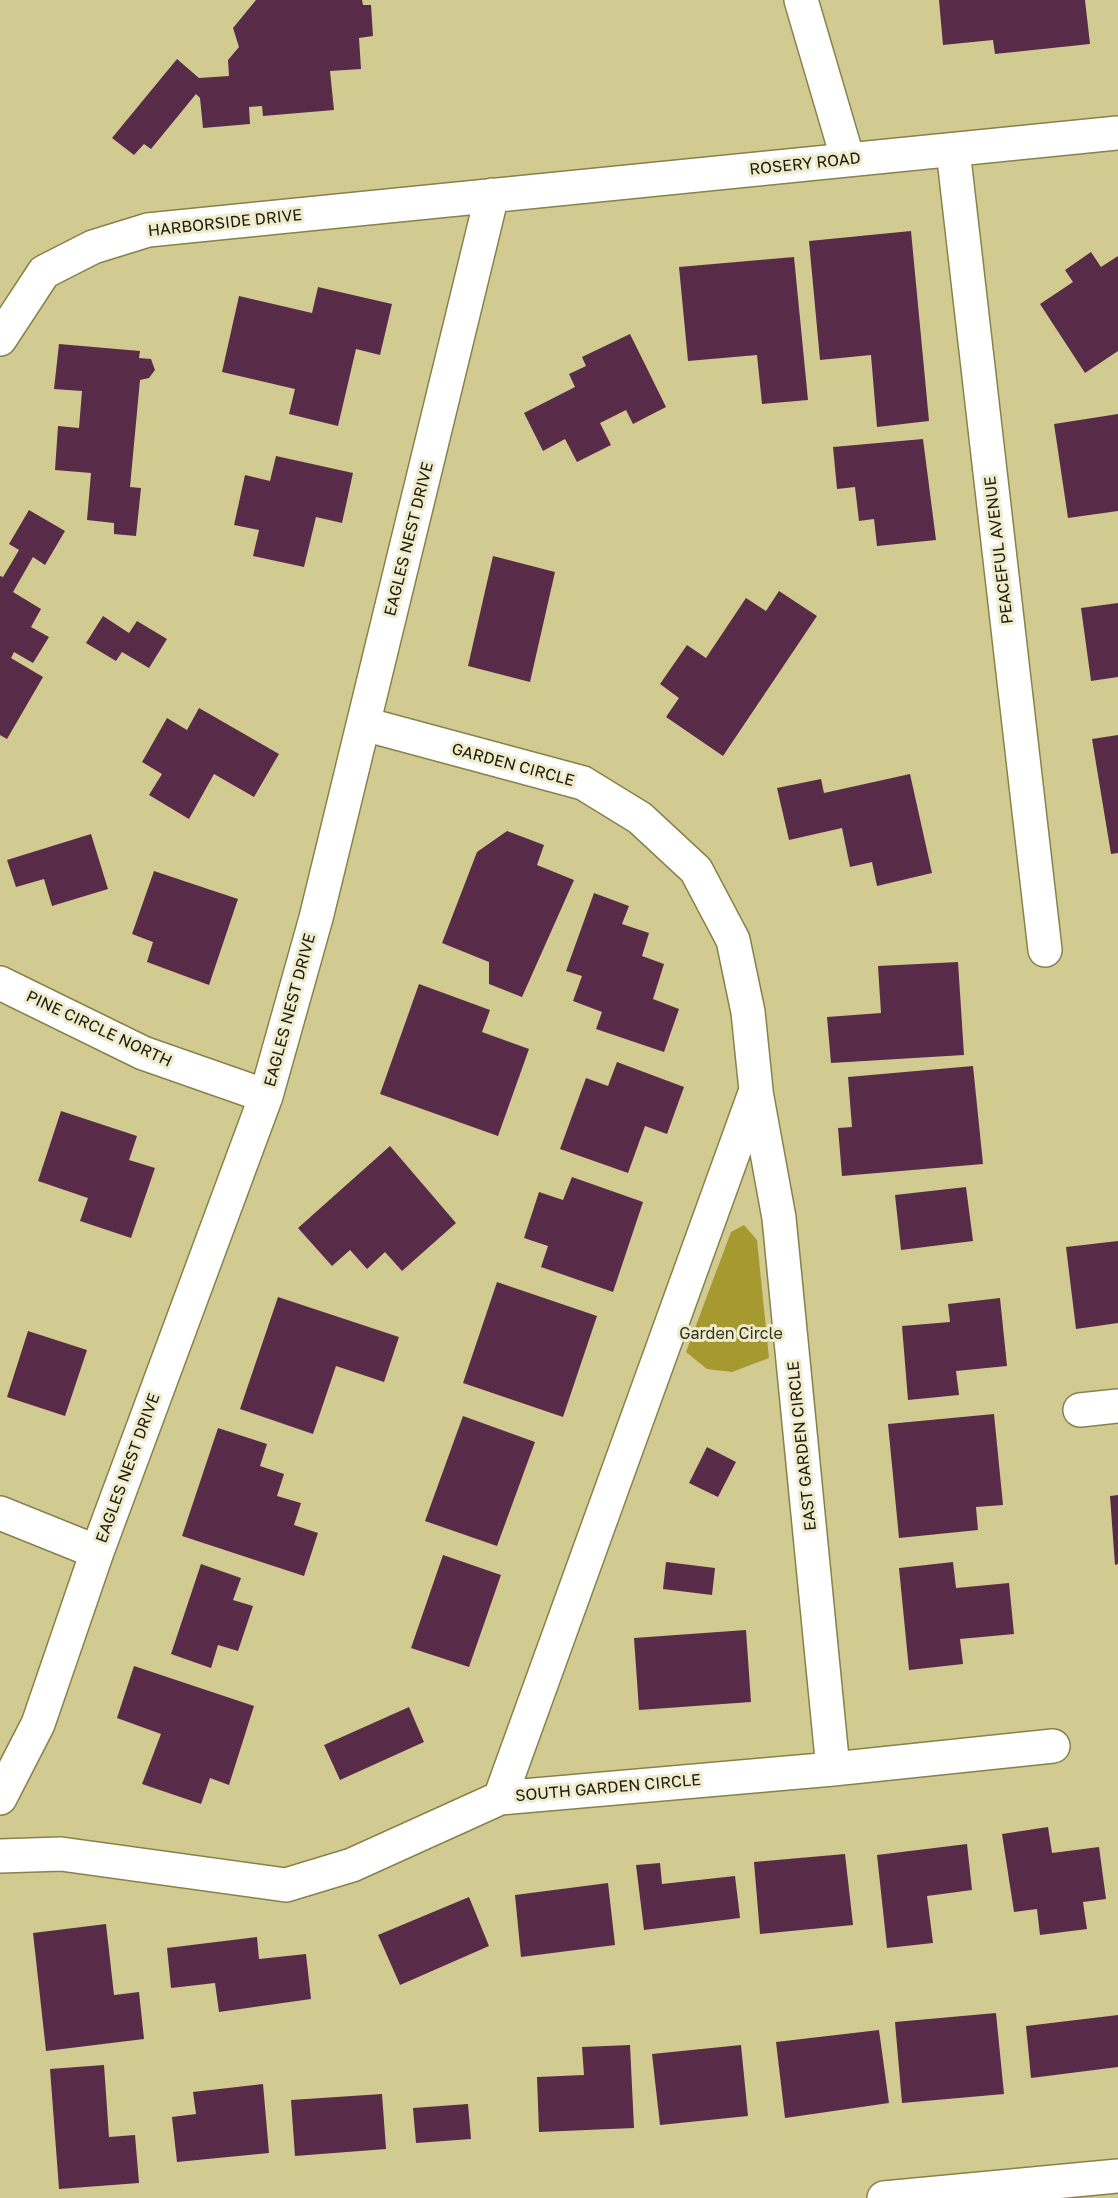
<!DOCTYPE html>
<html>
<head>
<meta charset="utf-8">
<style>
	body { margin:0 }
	canvas { display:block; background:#d2cb91 }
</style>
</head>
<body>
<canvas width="1118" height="2198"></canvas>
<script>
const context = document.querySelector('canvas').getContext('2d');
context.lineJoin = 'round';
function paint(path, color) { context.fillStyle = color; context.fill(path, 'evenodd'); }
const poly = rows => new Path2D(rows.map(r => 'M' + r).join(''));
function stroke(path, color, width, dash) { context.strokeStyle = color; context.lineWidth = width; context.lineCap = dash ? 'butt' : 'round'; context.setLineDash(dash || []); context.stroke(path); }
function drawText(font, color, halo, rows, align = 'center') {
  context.font = font + ' "Golos Text",sans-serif'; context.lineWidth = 6; context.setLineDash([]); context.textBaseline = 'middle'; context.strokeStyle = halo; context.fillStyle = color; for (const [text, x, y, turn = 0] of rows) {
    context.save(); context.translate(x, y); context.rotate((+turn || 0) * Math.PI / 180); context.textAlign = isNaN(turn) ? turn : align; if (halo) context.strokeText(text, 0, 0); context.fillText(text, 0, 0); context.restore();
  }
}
const green = poly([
	[744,1225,757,1240,769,1358,732,1372,707,1369,686,1352,731,1232]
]);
const building = poly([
	[256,0,362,0,363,5,371,5,373,36,359,38,361,69,330,71,334,110,263,116,262,106,249,107,250,124,203,128,200,98,196,94,151,149,144,144,134,155,112,138,177,59,199,78,229,76,228,60,239,47,233,28],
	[939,0,1085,0,1090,44,995,54,993,40,943,45],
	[911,231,929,421,877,427,871,355,820,360,809,241],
	[1091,252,1101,267,1118,256,1118,351,1085,373,1040,304,1073,282,1065,270],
	[794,257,808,400,762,404,757,355,688,361,679,267],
	[318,287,392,304,380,355,356,349,338,426,289,414,295,389,222,372,239,296,312,313],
	[630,334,666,407,633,424,626,410,600,423,611,445,577,462,565,439,543,451,524,413,575,387,569,374,586,366,582,357],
	[59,344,140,351,139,358,151,359,155,370,149,378,140,380,130,487,141,488,136,536,114,534,114,523,87,520,91,473,55,470,58,426,79,428,82,391,54,389],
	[1118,414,1118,511,1068,518,1054,424],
	[923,439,936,540,877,546,874,519,859,521,855,487,837,489,833,447],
	[276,456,353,473,342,523,316,517,304,567,253,556,259,530,234,525,245,475,270,481],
	[29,510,65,531,45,565,33,557,13,592,41,609,31,627,49,637,33,663,14,652,11,658,43,677,7,739,0,735,0,576,3,577,19,550,9,544],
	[493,556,555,572,530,682,468,666],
	[779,591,817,616,723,756,666,717,679,698,660,684,687,645,706,658,746,598,766,611],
	[1118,603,1118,677,1091,681,1081,608],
	[103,616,129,633,137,621,167,639,149,668,122,652,116,661,86,643],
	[199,708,279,754,254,797,214,774,189,819,149,795,162,774,142,762,167,718,187,730],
	[1118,735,1118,853,1111,854,1092,739],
	[910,774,932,873,877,886,872,862,850,867,842,828,789,840,777,788,821,779,824,793],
	[507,831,544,845,537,865,574,880,522,997,489,984,489,962,442,943,477,852],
	[91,834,108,889,52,906,44,879,16,887,7,860],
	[154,871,238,899,209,985,147,962,153,942,132,934],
	[594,893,629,906,622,924,649,933,642,956,664,964,653,999,679,1009,664,1052,596,1029,602,1012,573,1001,582,976,566,971],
	[958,962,964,1055,831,1063,827,1017,881,1013,878,966],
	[419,984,490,1010,482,1032,529,1049,498,1136,380,1094],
	[617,1062,684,1087,667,1134,645,1126,628,1173,560,1149,586,1078,608,1086],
	[973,1066,983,1164,842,1176,838,1128,852,1127,848,1077],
	[61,1111,137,1136,129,1160,155,1168,131,1238,80,1221,88,1198,38,1181],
	[390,1146,456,1223,402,1271,385,1252,367,1269,350,1250,332,1266,298,1228],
	[572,1177,643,1202,613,1292,541,1267,548,1246,524,1238,539,1192,563,1200],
	[966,1187,973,1241,901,1250,895,1195],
	[1118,1241,1118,1323,1076,1329,1066,1247],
	[497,1282,597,1316,563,1417,463,1383],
	[278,1297,399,1337,384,1382,336,1366,313,1434,240,1409],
	[1000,1298,1007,1366,956,1371,959,1395,908,1400,902,1326,950,1322,948,1304],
	[28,1331,87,1350,65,1416,7,1397],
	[994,1414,1003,1505,976,1507,978,1530,899,1538,888,1424],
	[463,1416,535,1442,497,1546,425,1521],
	[218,1428,267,1444,260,1466,284,1474,277,1496,301,1503,294,1525,318,1533,304,1576,182,1536],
	[707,1447,736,1462,718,1497,689,1483],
	[1118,1495,1118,1564,1115,1565,1110,1496],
	[443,1555,501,1575,469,1667,411,1648],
	[666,1562,715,1568,712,1595,663,1589],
	[953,1562,956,1588,1009,1583,1014,1634,960,1639,963,1664,909,1670,899,1568],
	[201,1564,241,1578,233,1600,253,1606,238,1651,218,1645,211,1668,171,1654],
	[746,1630,751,1702,639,1710,634,1638],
	[134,1666,254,1706,229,1785,210,1778,201,1804,142,1784,161,1734,117,1718],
	[409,1707,424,1742,340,1780,324,1745],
	[1048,1827,1052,1853,1099,1847,1106,1899,1083,1902,1087,1929,1040,1935,1037,1909,1014,1912,1002,1834],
	[967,1844,972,1890,927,1896,933,1943,887,1948,877,1855],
	[845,1854,853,1925,760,1934,754,1862],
	[660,1863,662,1884,735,1876,740,1918,644,1930,636,1865],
	[608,1883,615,1945,521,1957,515,1895],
	[469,1897,489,1946,400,1985,378,1935],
	[106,1924,114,1995,139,1992,144,2039,46,2051,33,1933],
	[257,1937,259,1959,306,1954,311,1999,219,2012,215,1983,171,1988,167,1948],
	[996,2013,1004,2094,902,2103,895,2022],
	[1118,2015,1118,2067,1031,2078,1026,2026],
	[879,2030,889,2103,785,2118,776,2042],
	[630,2045,634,2128,539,2132,537,2077,584,2075,582,2047],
	[741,2045,748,2116,660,2125,652,2054],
	[104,2065,109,2137,135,2135,139,2183,59,2189,50,2069],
	[263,2084,269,2153,177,2162,172,2117,196,2114,193,2092],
	[382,2094,386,2149,295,2156,291,2100],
	[468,2104,471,2139,416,2143,413,2108]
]);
const minor = poly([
	[801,0,848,160],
	[953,150,1045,950],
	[0,339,44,272,93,247,148,230,1118,133],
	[364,724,583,783,640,818,696,870,733,940,748,1012,756,1090,500,1798],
	[0,983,143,1053,266,1096],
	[756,1092,779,1218,833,1769],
	[1080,1410,1118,1406],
	[0,1513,97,1552],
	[0,1798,38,1724,97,1552,266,1096,316,918,492,195],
	[0,1856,61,1854,286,1885,352,1865,500,1798,833,1769,1053,1746],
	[884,2198,1118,2176]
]);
const streetNames = [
	["ROSERY ROAD",805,164,-6],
	["HARBORSIDE DRIVE",225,223,-6],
	["EAGLES NEST DRIVE",409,539,-76],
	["PEACEFUL AVENUE",999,550,-97],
	["GARDEN CIRCLE",513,765,15],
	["EAGLES NEST DRIVE",290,1010,-75],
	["PINE CIRCLE NORTH",99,1029,25],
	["EAST GARDEN CIRCLE",802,1446,-96],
	["EAGLES NEST DRIVE",128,1468,-70],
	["SOUTH GARDEN CIRCLE",608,1788,-5]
];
const parkNames = [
	["Garden Circle",731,1334]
];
paint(green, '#a6992f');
paint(building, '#582c49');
stroke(minor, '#88814a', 36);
stroke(minor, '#fff', 33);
drawText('16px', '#1e1b05', '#eeebce', streetNames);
drawText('16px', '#34311b', '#eeebce', parkNames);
</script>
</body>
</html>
